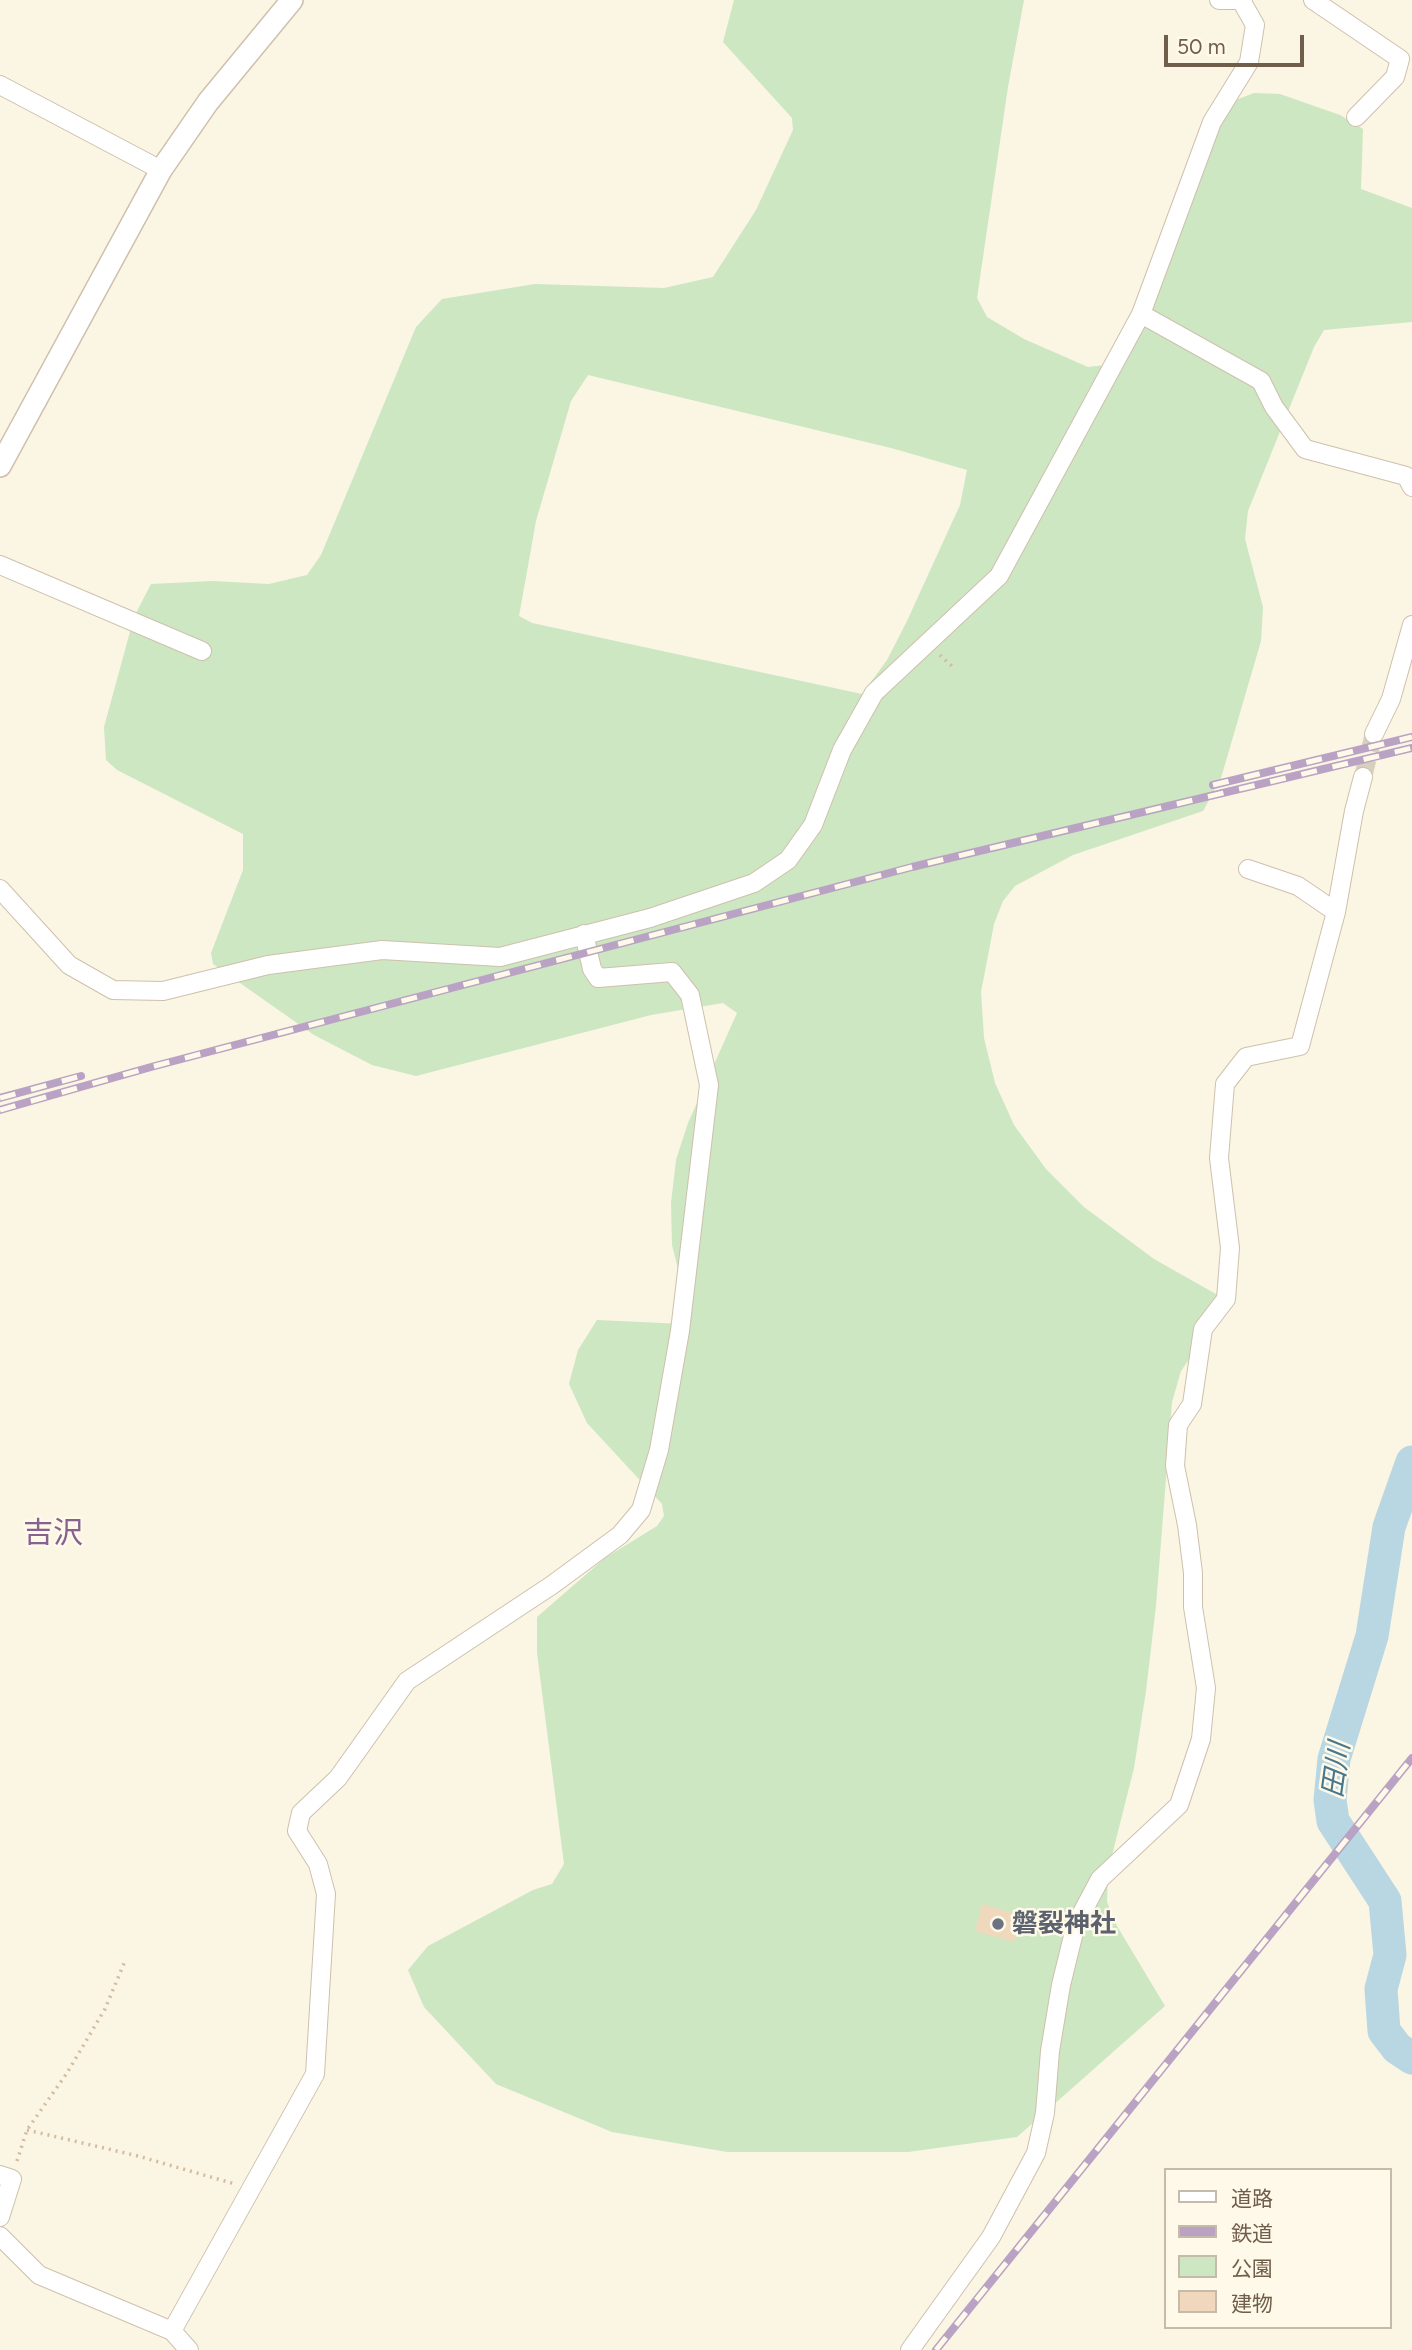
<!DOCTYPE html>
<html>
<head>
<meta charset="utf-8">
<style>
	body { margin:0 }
	#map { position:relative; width:1412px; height:2350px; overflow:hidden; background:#fbf5e3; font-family:Figtree,"Noto Sans JP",sans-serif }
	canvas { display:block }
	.legend { position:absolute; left:1164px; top:2168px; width:228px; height:161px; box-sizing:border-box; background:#fef9e9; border:2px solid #c6bba9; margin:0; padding:9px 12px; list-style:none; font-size:21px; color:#715e4a }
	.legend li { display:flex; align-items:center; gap:14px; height:35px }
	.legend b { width:35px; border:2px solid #c6bba9 }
	.scale { position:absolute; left:1164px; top:35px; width:140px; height:32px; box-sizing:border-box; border:4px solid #715e4a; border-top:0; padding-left:9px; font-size:21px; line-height:24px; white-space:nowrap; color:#715e4a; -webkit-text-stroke:5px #fef9e9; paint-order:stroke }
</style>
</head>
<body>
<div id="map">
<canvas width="1412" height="2350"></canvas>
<ul class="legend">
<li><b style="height:9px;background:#fff"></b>道路</li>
<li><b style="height:9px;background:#b9a2c3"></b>鉄道</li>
<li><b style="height:19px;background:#cce7c2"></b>公園</li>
<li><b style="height:19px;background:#efd8bc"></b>建物</li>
</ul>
<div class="scale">50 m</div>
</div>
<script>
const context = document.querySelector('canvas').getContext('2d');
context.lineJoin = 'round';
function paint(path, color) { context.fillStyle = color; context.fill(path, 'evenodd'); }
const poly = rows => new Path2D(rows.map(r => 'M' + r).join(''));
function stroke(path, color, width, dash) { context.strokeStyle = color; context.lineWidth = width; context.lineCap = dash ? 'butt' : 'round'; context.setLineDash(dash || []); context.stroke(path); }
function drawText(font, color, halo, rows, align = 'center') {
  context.font = font + ' Figtree,"Noto Sans JP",sans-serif'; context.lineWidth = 5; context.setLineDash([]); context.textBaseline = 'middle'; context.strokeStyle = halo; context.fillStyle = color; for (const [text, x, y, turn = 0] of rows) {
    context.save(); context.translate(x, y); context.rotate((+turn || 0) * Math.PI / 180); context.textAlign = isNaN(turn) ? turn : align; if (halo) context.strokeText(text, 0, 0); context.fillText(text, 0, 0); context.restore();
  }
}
const green = poly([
	[734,0,1024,0,1008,87,977,298,987,317,1024,339,1088,367,1106,365,1134,321,1228,103,1254,93,1280,94,1340,115,1363,129,1361,189,1412,208,1412,322,1324,330,1314,347,1248,511,1245,539,1263,607,1261,641,1221,778,1203,811,1073,855,1015,886,1003,901,994,924,981,992,984,1038,995,1083,1014,1125,1046,1169,1084,1207,1154,1259,1216,1294,1225,1307,1181,1371,1172,1402,1156,1606,1146,1691,1134,1768,1108,1871,1107,1902,1117,1926,1165,2006,1017,2137,908,2152,727,2152,612,2132,496,2084,424,2007,408,1970,428,1946,533,1890,552,1884,564,1864,537,1653,537,1617,605,1558,657,1526,664,1516,662,1504,587,1423,569,1384,578,1350,597,1320,684,1324,690,1317,672,1245,671,1203,676,1160,688,1123,737,1013,723,1003,651,1015,416,1076,372,1065,314,1035,213,964,211,953,243,870,243,834,117,770,106,760,104,727,134,617,151,584,212,581,269,584,307,575,321,555,416,327,442,299,535,284,664,288,713,277,756,210,793,130,792,118,723,42],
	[588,375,895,449,967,470,960,505,907,621,887,660,862,694,532,623,519,616,536,521,571,401]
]);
const river = poly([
	[1412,1462,1389,1527,1372,1636,1334,1759,1330,1800,1333,1821,1385,1901,1390,1955,1381,1989,1384,2031,1397,2048,1412,2058]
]);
const building = poly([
	[982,1904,1021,1915,1014,1942,975,1931]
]);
const minorTunnel = poly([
	[1363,777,1374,734]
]);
const path = poly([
	[940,655,954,668],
	[1021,1918,1058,1931],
	[27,2130,138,2156,235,2184],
	[17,2161,27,2130,67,2073,105,2009,125,1961]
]);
const minor = poly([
	[1219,0,1243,0],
	[1313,0,1400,59,1395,77,1356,117],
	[0,85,161,170],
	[1141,314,1261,381,1274,407,1305,449,1406,476,1412,487],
	[0,565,202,651],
	[1374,734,1391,699,1412,625],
	[1248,869,1298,886,1336,912],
	[0,889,69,965,113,990,163,991,268,965,382,950,500,957,650,918,754,883,788,860,813,825,842,750,874,693,999,576,1141,314,1212,122,1249,62,1255,25,1242,2],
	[0,2175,12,2179,0,2217],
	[0,2236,39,2275,172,2331,189,2350],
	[172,2331,315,2074,326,1894,318,1864,297,1831,301,1813,338,1778,407,1681,552,1585,620,1535,641,1510,659,1450,680,1331,709,1085,690,995,672,972,598,978,592,969,584,934],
	[910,2350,991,2237,1036,2153,1045,2113,1050,2051,1061,1985,1076,1924,1100,1879,1179,1805,1201,1739,1206,1688,1193,1607,1193,1573,1187,1525,1175,1466,1178,1425,1192,1404,1203,1329,1226,1299,1230,1248,1219,1158,1225,1084,1246,1057,1300,1046,1336,912,1354,811,1363,777]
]);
const tertiary = poly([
	[0,466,161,170,208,102,292,0]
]);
const rail = poly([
	[1213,785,1412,737],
	[0,1098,81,1076],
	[0,1110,151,1067,912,867,1412,748],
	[936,2350,1412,1758]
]);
const markers = [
	[998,1924,7,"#6b7280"]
];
const worshipNames = [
	["磐裂神社",1012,1924]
];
const waterNames = [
	["田川",1337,1770,-82]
];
const quarterNames = [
	["吉沢",53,1534]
];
paint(green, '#cce7c2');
stroke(river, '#b8d7e3', 33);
paint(building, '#efd8bc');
stroke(minorTunnel, '#d8cfbd', 18, [18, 9]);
stroke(minor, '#cec0ad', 20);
stroke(tertiary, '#cec0ad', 24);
stroke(path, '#d3bb9f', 3.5, [2, 5]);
stroke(minor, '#fff', 18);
stroke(tertiary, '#fff', 21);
stroke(rail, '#b9a2c3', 8);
stroke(rail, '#fef9e9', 5, [16]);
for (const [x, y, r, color] of markers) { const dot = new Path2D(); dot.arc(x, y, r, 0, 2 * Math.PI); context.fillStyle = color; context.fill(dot); stroke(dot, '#fef9e9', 2.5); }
drawText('bold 26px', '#5b616d', '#fef9e9', worshipNames, 'left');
drawText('italic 28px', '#48768a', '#fef9e9', waterNames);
drawText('30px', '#86628e', '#fef9e9', quarterNames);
</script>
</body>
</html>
